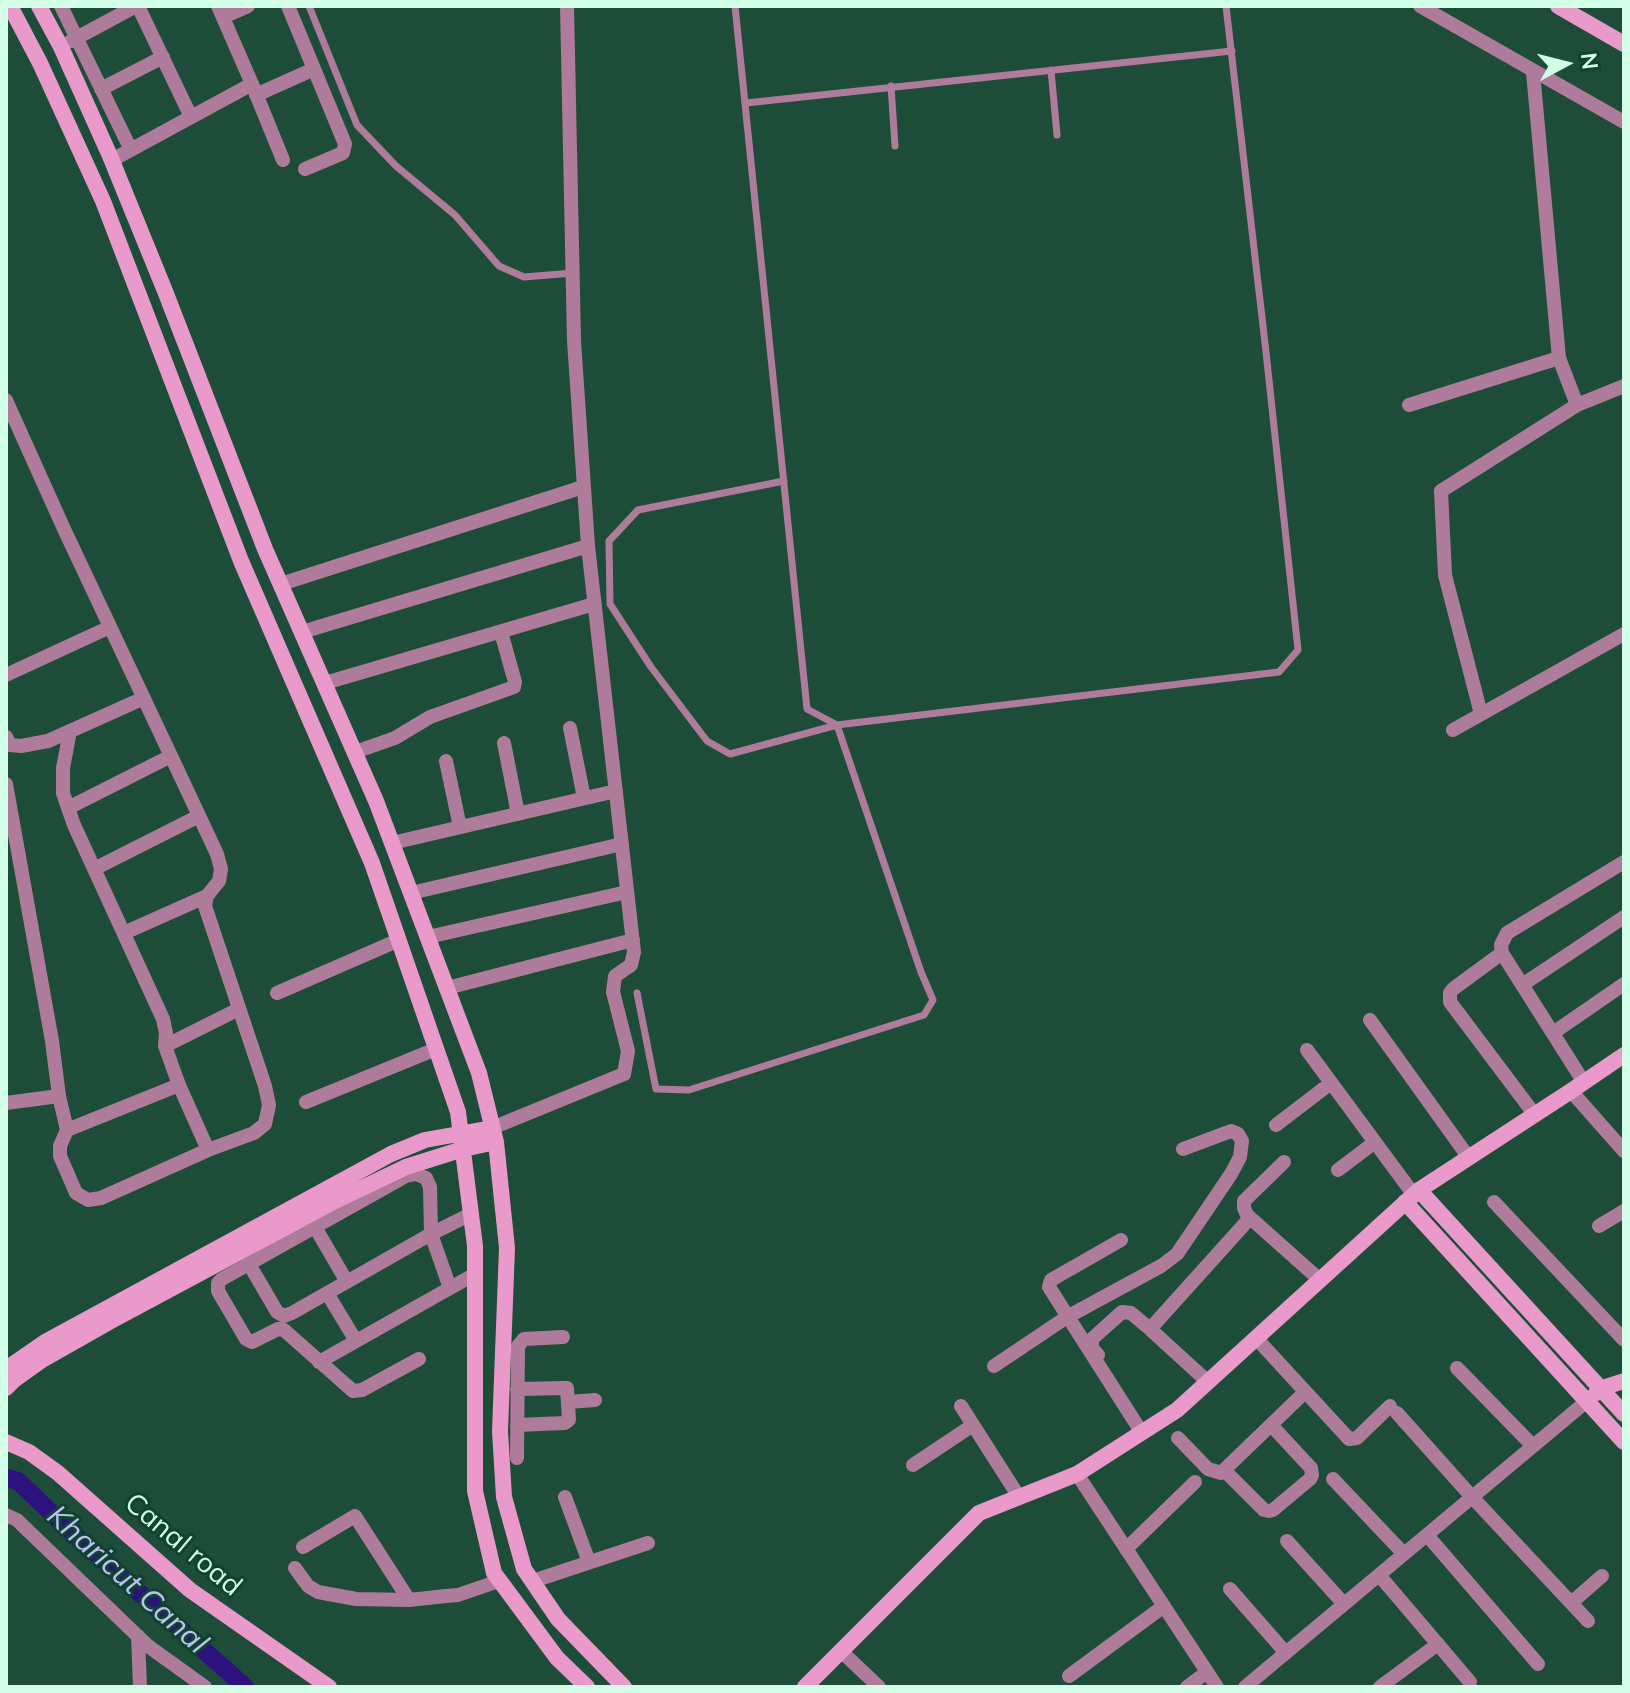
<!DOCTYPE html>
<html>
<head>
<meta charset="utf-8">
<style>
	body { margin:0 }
	#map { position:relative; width:1630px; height:1693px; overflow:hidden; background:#1d4d39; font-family:Mulish,sans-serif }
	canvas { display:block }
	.frame { position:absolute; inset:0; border:8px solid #d2fde6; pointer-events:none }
	.north { position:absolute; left:1526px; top:24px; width:80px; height:80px; -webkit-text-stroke:6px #10432e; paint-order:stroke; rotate:83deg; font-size:22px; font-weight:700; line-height:32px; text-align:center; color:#d2fde6 }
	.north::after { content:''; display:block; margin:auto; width:28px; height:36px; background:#d2fde6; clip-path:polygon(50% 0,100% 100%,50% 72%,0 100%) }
</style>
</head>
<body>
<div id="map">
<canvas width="1630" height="1693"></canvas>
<div class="frame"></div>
<div class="north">N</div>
</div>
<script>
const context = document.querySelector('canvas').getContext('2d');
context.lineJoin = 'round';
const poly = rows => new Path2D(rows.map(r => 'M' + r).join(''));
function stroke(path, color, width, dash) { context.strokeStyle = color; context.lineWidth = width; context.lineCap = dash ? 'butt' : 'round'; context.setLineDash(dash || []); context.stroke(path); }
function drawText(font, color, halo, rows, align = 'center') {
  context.font = font + ' Mulish,sans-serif'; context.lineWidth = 6; context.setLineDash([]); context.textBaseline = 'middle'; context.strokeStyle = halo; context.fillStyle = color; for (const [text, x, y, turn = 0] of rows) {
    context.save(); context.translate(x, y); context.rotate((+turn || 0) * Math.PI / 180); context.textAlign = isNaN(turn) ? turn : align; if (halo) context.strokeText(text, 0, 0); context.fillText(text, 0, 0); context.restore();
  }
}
const canal = poly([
	[6,1478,18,1481,77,1537,245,1687]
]);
const lane = poly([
	[309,6,357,125,396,166,455,215,499,266,524,277,573,273],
	[735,6,807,709,837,725,1279,672,1298,650,1266,352,1226,6],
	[1051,70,1057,135],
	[891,86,895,146],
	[746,103,1232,51],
	[637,993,656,1089,689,1090,924,1015,933,1000,921,972,837,725,730,754,707,741,651,667,610,604,609,541,638,510,784,481]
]);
const street = poly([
	[61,6,131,150],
	[138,6,191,117],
	[288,6,345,144,343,153,305,169],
	[1420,6,1624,122],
	[223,17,248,6],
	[71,41,136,6],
	[1533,72,1559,358,1577,405],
	[252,84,283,160],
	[101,89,163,57],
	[256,95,314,69],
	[112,160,252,84,218,6],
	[6,400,64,529,171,756,217,854,221,869,219,881,207,896,205,906,265,1086,269,1105,265,1124,254,1133,208,1150,179,1085,165,1046,166,1033,163,1019,74,825,68,808,171,756],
	[1409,405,1559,358],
	[281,584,583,487],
	[302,632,588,546],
	[6,675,110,627],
	[325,683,594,604],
	[1481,714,1445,575,1441,491,1577,405,1624,386],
	[570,728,584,798],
	[1453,730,1624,634],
	[6,737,10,745,21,746,48,741,144,698],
	[504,743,518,814],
	[355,752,395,738,430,717,514,687,515,682,501,632],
	[446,761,460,827],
	[6,784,52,1041,59,1096,6,1103],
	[68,808,63,793,63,768,70,731],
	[392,843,616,791],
	[94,869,199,816],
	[411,893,622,844],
	[124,933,207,896],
	[428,937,627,892],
	[1502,953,1453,989,1450,993,1450,1002,1535,1115],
	[1522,985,1624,917],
	[447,988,633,940],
	[277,993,399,940],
	[1370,1020,1469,1158],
	[1553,1033,1624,984],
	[165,1046,239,1009],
	[1307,1050,1414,1195],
	[1583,1081,1502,953,1501,945,1507,933,1624,862],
	[179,1085,67,1130,60,1146,60,1156,76,1193,88,1200,101,1198,208,1150],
	[1571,1091,1624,1151],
	[59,1096,67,1130],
	[306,1102,436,1049],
	[1276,1125,1331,1083],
	[492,1128,624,1074,628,1051,613,992,615,976,631,965,634,952,588,546,574,341,567,6],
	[1284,1162,1244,1201,1244,1208,1247,1215,1320,1280],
	[1338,1170,1375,1142],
	[1494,1202,1624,1340],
	[1599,1226,1624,1211],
	[315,1227,347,1282],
	[1121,1240,1051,1280,1049,1287,1142,1433],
	[249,1264,277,1312,284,1316,292,1313,431,1234,471,1214],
	[327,1293,356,1341],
	[1256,1338,1349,1439,1357,1438,1390,1406],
	[1098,1355,1092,1348,1092,1339,1122,1312,1131,1313,1150,1329],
	[419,1359,362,1390,353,1391,284,1330,278,1329,252,1342,246,1339,218,1291,218,1283,222,1279,406,1176,416,1174,426,1178,430,1187,431,1234,450,1288],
	[319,1362,475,1274],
	[994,1366,1067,1317,1161,1266,1177,1254,1231,1174,1240,1157,1242,1141,1238,1134,1231,1131,1183,1149],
	[1457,1368,1533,1446],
	[1208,1382,1150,1329,1250,1218],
	[568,1402,595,1400],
	[961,1406,1019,1497],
	[1397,1413,1472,1497,1588,1621],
	[517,1425,565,1423,569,1420,567,1388,517,1389],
	[1178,1438,1208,1469,1221,1473,1305,1392],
	[517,1458,518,1346,524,1339,563,1337],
	[913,1465,973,1425],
	[1224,1470,1264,1510,1269,1511,1273,1510,1310,1479,1312,1475,1311,1468,1271,1425],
	[1077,1474,1217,1687],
	[1333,1479,1404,1554],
	[565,1497,589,1562],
	[6,1515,17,1520,148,1646,205,1687],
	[1427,1535,1538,1664],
	[1287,1541,1344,1604],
	[303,1547,355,1516,409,1600],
	[1126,1549,1195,1482],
	[295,1568,308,1586,318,1592,356,1599,409,1600,446,1596,458,1595,499,1581],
	[1379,1575,1470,1682],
	[533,1581,648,1543],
	[1230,1589,1286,1653],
	[1571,1603,1602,1576],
	[138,1636,140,1687],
	[841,1651,879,1687],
	[1069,1676,1164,1606],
	[1187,1687,1207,1672],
	[1245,1687,1587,1401],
	[1380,1687,1438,1644]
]);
const secondary = poly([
	[10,6,40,63,103,201,241,561,372,863,458,1112,475,1246,475,1491,494,1573,557,1658,587,1687],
	[39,6,61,47,110,156,165,291,265,549,376,801,479,1073,496,1142,507,1248,500,1431,504,1497,524,1569,558,1619,624,1687],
	[1558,6,1624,44],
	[1419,1190,1624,1414],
	[1405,1202,1624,1442],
	[6,1369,45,1342,391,1154,425,1140,492,1128],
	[6,1388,14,1380,42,1360,109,1322,335,1201,406,1167,463,1149,496,1142],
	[1596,1393,1602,1388,1624,1381],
	[6,1442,29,1452,58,1473,190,1590,329,1687],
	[805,1687,979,1513,1077,1474,1177,1410,1419,1190,1571,1091,1624,1055]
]);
const streetNames = [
	["Canal road",183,1545,40]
];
const waterNames = [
	["Kharicut Canal",127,1580,42]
];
stroke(canal, '#2d127f', 18);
stroke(lane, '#ae7c9a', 7);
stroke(street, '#ae7c9a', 14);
stroke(secondary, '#e99aca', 16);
drawText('28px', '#d2fde6', '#10432e', streetNames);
drawText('italic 30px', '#bdc0f8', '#10432e', waterNames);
</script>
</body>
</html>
